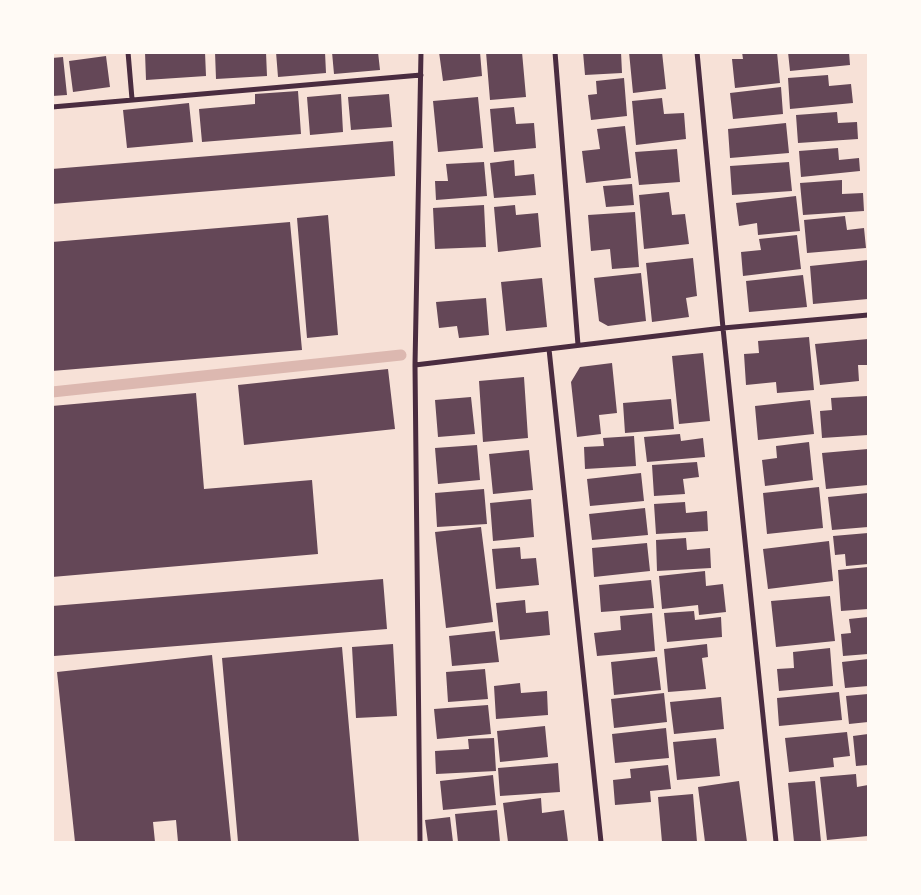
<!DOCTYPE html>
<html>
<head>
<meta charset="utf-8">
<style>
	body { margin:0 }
	#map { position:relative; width:921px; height:895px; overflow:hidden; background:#f7e1d7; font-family:"Exo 2",sans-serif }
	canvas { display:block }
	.frame { position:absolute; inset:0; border:54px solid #fffaf5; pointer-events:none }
</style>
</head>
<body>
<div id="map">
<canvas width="921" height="895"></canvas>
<div class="frame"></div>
</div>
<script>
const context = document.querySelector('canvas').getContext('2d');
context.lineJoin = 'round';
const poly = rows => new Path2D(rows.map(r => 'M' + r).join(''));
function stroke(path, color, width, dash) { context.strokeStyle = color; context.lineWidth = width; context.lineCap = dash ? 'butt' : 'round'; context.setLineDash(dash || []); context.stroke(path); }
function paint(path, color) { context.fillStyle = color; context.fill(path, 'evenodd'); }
const stream = poly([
	[52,392,401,355]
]);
const building = poly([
	[145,52,205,52,206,76,146,80],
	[215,52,266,52,267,76,216,79],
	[276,52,325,52,326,73,278,77],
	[332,52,378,52,380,70,334,74],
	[439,52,480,52,482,76,443,81],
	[486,52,522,52,526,97,490,100],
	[583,52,621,52,622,73,585,75],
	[629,52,662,52,666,89,633,93],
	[742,52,777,52,780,83,735,88,732,59,743,59],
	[788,52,849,52,850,65,790,71],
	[106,56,110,87,73,92,69,61],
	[63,57,67,95,52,96,52,58],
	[828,75,829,86,851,84,853,103,790,109,788,78],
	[624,78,627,116,591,120,588,95,597,94,596,81],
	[781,87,783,114,733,119,730,93],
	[298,91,301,134,202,142,199,109,255,104,255,94],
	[341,94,343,132,310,135,307,97],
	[389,94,392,127,351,130,348,97],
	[478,97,483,148,438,152,433,101],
	[662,98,664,114,684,113,686,139,636,145,632,101],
	[189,103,193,142,127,148,123,110],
	[514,107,516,124,534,123,536,148,494,152,490,109],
	[837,112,838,123,857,122,858,139,798,143,796,115],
	[786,123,789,153,730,158,728,129],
	[625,126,631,178,586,183,582,151,600,149,597,129],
	[393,141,395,176,52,204,52,169],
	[838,148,839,160,859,158,860,171,801,177,799,151],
	[677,149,680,182,639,185,635,152],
	[514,160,515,176,534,174,536,195,494,198,490,163],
	[484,162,487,196,436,200,435,181,448,181,446,164],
	[789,162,792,191,732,195,730,166],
	[842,180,842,194,863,193,864,211,803,215,800,183],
	[632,184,634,205,606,207,603,186],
	[669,192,672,215,685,214,689,244,644,249,639,195],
	[796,196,800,231,758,235,757,223,739,226,736,203],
	[484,205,486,247,435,249,433,208],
	[515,205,516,215,538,213,541,247,498,252,494,207],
	[635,212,639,267,612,269,610,249,591,251,588,215],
	[328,215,338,335,307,338,297,218],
	[845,216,847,230,864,228,866,248,807,253,804,220],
	[290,222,302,350,52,371,52,242],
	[797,235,801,269,743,276,741,252,761,250,759,239],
	[693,258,697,296,686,298,689,317,652,322,646,263],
	[868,260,868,299,813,304,810,266],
	[641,273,646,321,608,326,599,321,594,278],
	[803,275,807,307,749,312,746,281],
	[542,278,547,327,506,331,501,282],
	[486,298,489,335,459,338,457,326,439,328,436,302],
	[809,337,814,390,777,393,776,382,746,385,744,354,759,353,758,341],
	[868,339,868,365,858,365,859,381,820,385,815,344],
	[703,353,710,421,679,424,672,356],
	[612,363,617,413,599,415,601,434,577,437,571,382,580,367],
	[388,369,395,429,244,445,238,385],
	[524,377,528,438,483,442,479,381],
	[196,393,204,489,312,480,318,554,52,577,52,406],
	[868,396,868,435,822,438,820,411,832,410,831,398],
	[471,397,475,434,438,437,435,400],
	[671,399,674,429,625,433,623,403],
	[810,400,814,434,758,440,755,406],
	[680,434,681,441,703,438,705,457,647,462,644,437],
	[634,436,636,466,585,469,584,447,604,446,603,438],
	[809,442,813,480,765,486,762,460,777,458,776,446],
	[477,445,480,480,438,484,435,448],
	[868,449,868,485,826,489,822,453],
	[529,450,533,490,493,494,489,454],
	[697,462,699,477,683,479,685,494,654,496,652,465],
	[641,473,644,501,590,506,587,479],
	[819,487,823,528,767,534,763,493],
	[484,489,487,524,437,527,435,493],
	[868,493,868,527,832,530,828,497],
	[531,499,534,537,493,541,490,503],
	[685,502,686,513,707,511,708,531,656,534,654,504],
	[645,508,648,535,592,540,589,514],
	[481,527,493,622,446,628,435,532],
	[868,533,868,564,846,566,845,554,835,555,833,536],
	[686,538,687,550,710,548,711,568,657,571,656,540],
	[829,541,833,581,768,589,763,549],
	[647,543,650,571,594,577,592,548],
	[520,547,521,559,536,558,539,585,496,589,492,549],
	[868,567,868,609,841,611,838,570],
	[705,571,706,586,723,584,726,612,699,615,698,605,662,609,659,576],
	[383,579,387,629,54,656,52,606],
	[651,580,654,608,601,612,599,585],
	[830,596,835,641,776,647,771,601],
	[525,600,526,613,548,611,550,635,500,640,496,603],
	[694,611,695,620,721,617,722,637,667,642,664,613],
	[652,613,655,651,597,656,594,633,621,630,620,616],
	[868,617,868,654,843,656,841,634,851,633,849,619],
	[495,631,499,662,452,666,449,636],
	[393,644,397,716,356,718,352,647],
	[707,644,708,657,702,658,706,689,668,692,664,649],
	[342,647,359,842,238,842,222,658],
	[830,648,833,686,779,691,777,669,794,668,793,652],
	[212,655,231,842,178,842,176,820,153,822,155,842,75,842,57,672],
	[657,657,661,690,614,695,611,662],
	[868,659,868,686,845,688,842,662],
	[485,669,488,699,448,702,446,672],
	[520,683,521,693,547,691,548,715,496,719,494,686],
	[839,692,842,720,779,726,777,698],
	[664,693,667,722,614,728,611,699],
	[868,694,868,722,849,724,846,696],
	[721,697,724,729,674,734,670,702],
	[488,705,491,734,437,739,434,709],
	[545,726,548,757,500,762,497,731],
	[666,728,669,758,615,763,612,734],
	[847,732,850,756,833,758,834,767,789,772,785,738],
	[868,734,868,765,856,766,853,736],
	[494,738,496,771,436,774,435,751,469,749,468,739],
	[716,738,720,776,677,780,673,742],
	[558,763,560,792,500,796,498,768],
	[668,765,671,789,650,791,651,802,615,805,613,780,631,778,630,769],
	[856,774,857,787,868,785,868,836,827,840,820,777],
	[493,775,496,805,443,810,440,781],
	[739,781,747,842,705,842,698,787],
	[815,781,821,842,794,842,788,783],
	[693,794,697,842,662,842,658,797],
	[541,798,542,813,564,810,568,842,508,842,503,803],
	[497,810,500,842,458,842,455,814],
	[450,817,453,842,428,842,425,820]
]);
const minor = poly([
	[128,52,132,99],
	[555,52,578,345],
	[697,52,723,328,776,842],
	[52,107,421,75],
	[549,349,601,842],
	[415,365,723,328,868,315],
	[420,842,415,365,421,52]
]);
stroke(stream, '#dcb8b0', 11);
paint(building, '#644757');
stroke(minor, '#4a2c40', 5);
</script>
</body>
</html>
